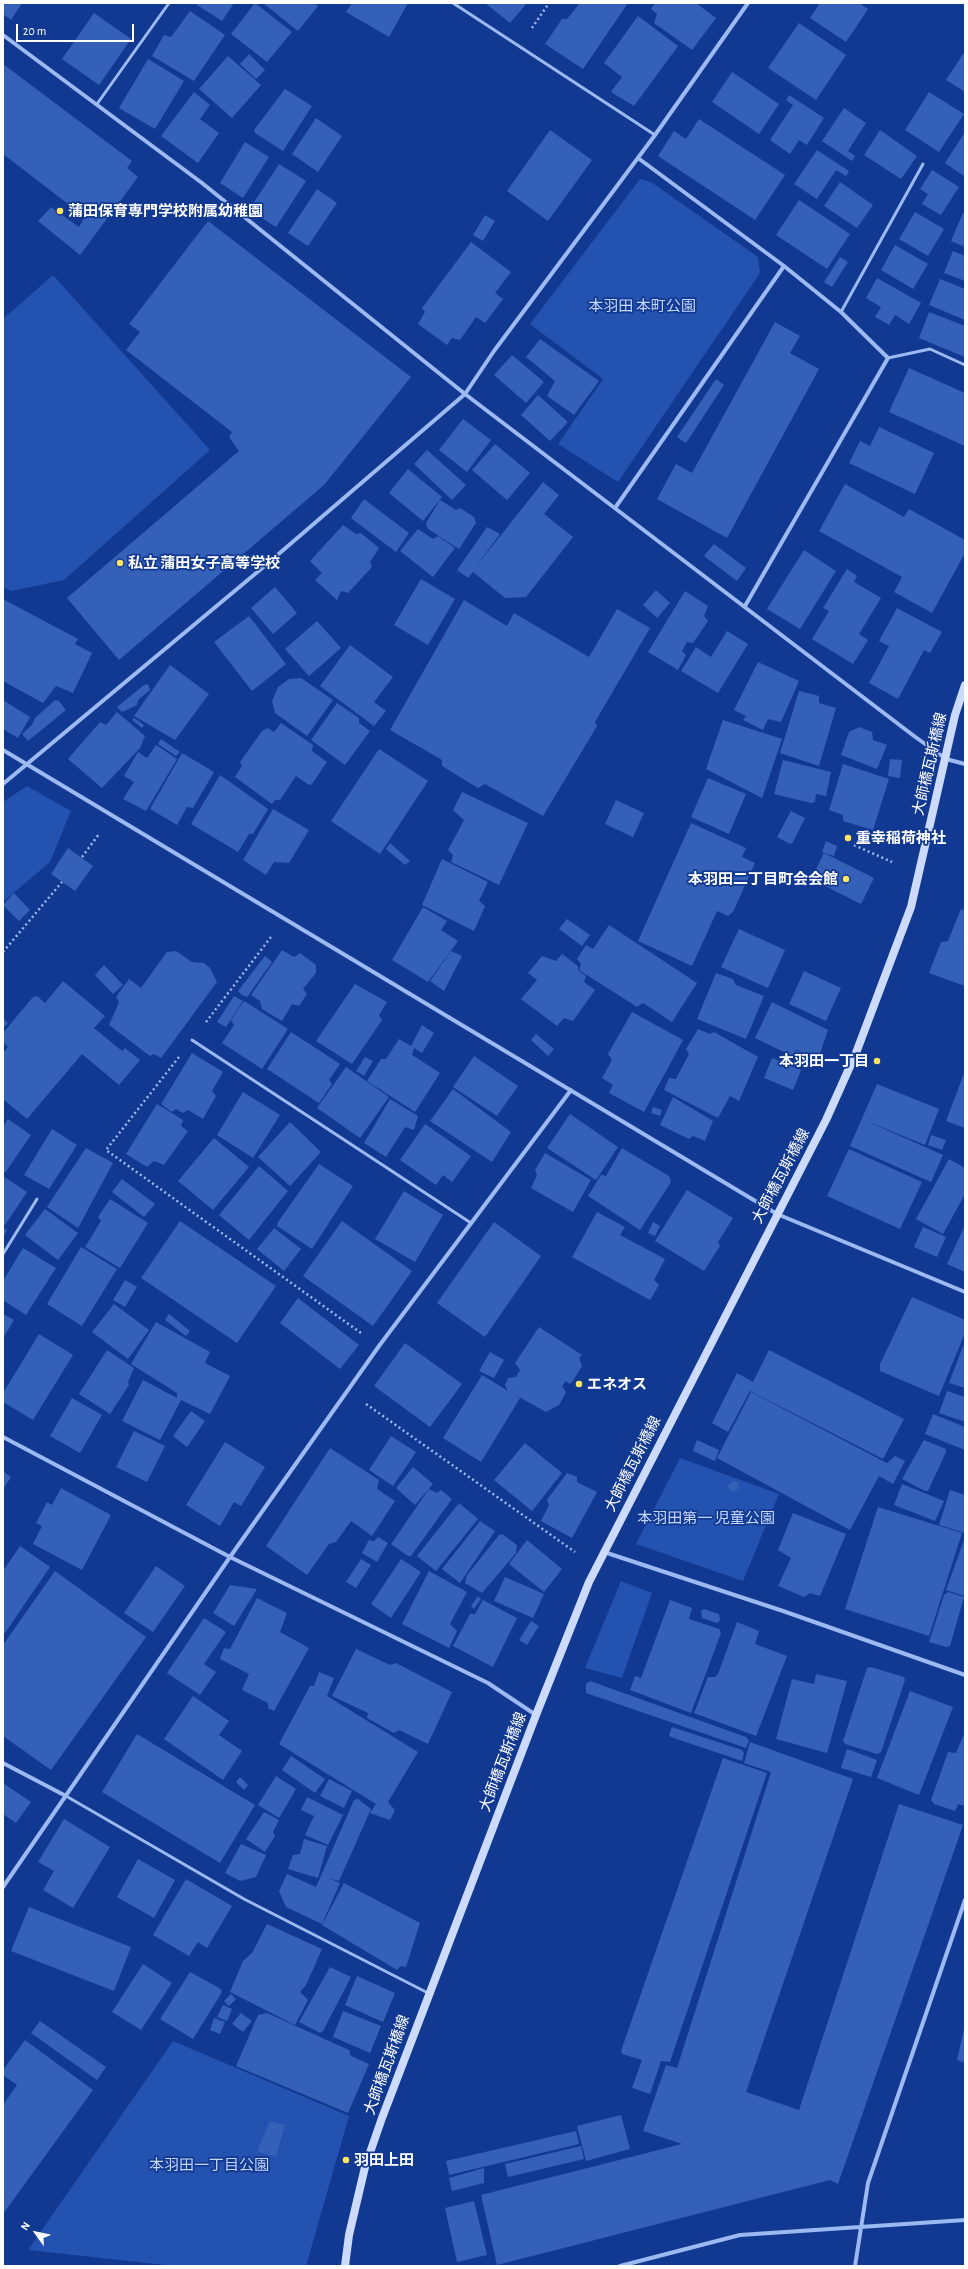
<!DOCTYPE html>
<html>
<head>
<meta charset="utf-8">
<style>
	body { margin:0 }
	#map { position:relative; width:968px; height:2269px; overflow:hidden; background:#123991; font-family:"Alegreya Sans",sans-serif }
	canvas { display:block }
	.frame { position:absolute; inset:0; border:4px solid #fff; pointer-events:none }
	.north { position:absolute; left:16px; top:2213px; width:40px; height:40px; -webkit-text-stroke:3px #123991; paint-order:stroke; rotate:303deg; font-size:11px; font-weight:700; line-height:16px; text-align:center; color:#fff }
	.north::after { content:''; display:block; margin:auto; width:14px; height:18px; background:#fff; clip-path:polygon(50% 0,100% 100%,50% 72%,0 100%) }
	.scale { position:absolute; left:16px; top:24px; width:118px; height:18px; box-sizing:border-box; border:2px solid #fff; border-top:0; padding-left:5px; font-size:12px; line-height:14px; white-space:nowrap; color:#fff; -webkit-text-stroke:3px #123991; paint-order:stroke }
</style>
</head>
<body>
<div id="map">
<canvas width="968" height="2269"></canvas>
<div class="frame"></div>
<div class="north">N</div>
<div class="scale">20 m</div>
</div>
<script>
const context = document.querySelector('canvas').getContext('2d');
context.lineJoin = 'round';
function paint(path, color) { context.fillStyle = color; context.fill(path, 'evenodd'); }
const poly = rows => new Path2D(rows.map(r => 'M' + r).join(''));
function stroke(path, color, width, dash) { context.strokeStyle = color; context.lineWidth = width; context.lineCap = dash ? 'butt' : 'round'; context.setLineDash(dash || []); context.stroke(path); }
function drawText(font, color, halo, rows, align = 'center') {
  context.font = font + ' "Alegreya Sans","Noto Sans JP",sans-serif'; context.lineWidth = 3.5; context.setLineDash([]); context.textBaseline = 'middle'; context.strokeStyle = halo; context.fillStyle = color; for (const [text, x, y, turn = 0] of rows) {
    context.save(); context.translate(x, y); context.rotate((+turn || 0) * Math.PI / 180); context.textAlign = isNaN(turn) ? turn : align; if (halo) context.strokeText(text, 0, 0); context.fillText(text, 0, 0); context.restore();
  }
}
const green = poly([
	[640,179,651,182,758,257,760,273,618,482,558,444,603,379,530,324],
	[53,275,210,450,64,580,11,591,3,587,3,319],
	[27,786,71,811,50,862,3,902,3,802],
	[680,1458,779,1494,743,1581,636,1544],
	[621,1581,652,1593,622,1678,585,1668],
	[173,2041,349,2116,306,2266,174,2266,28,2250]
]);
const building = poly([
	[3,3,22,3,11,20,3,14],
	[194,3,234,3,222,21],
	[255,3,292,32,267,62,231,34],
	[263,3,314,3,318,6,298,31],
	[352,3,408,3,389,37,346,12],
	[485,3,527,3,510,23],
	[580,3,628,3,583,69,545,44,562,19,567,19],
	[655,3,696,3,716,18,692,50,654,23,657,14,651,9],
	[820,3,859,3,868,9,846,42,810,18],
	[190,11,225,35,194,81,152,56,164,35,171,37],
	[94,13,131,39,99,85,62,59],
	[638,16,678,46,634,106,611,92,622,77,604,63],
	[799,23,846,55,816,100,768,68],
	[965,51,965,92,946,80],
	[249,54,265,70,256,79,240,64],
	[228,56,261,85,232,118,199,89],
	[148,59,184,81,155,129,119,108],
	[3,64,132,161,127,168,138,177,80,255,38,221,51,207,79,227,85,217,3,154],
	[732,72,779,104,759,134,712,102],
	[285,89,312,106,283,151,255,133,254,130],
	[194,92,210,105,200,119,219,133,198,163,161,136],
	[929,92,964,114,939,152,905,130],
	[789,95,824,118,807,145,799,140,790,154,770,140,793,105,786,100],
	[844,108,866,123,848,151,855,156,852,161,822,141],
	[316,118,342,136,318,172,292,154],
	[699,119,785,175,755,220,658,156,674,131,686,139],
	[550,130,592,160,548,221,507,191],
	[880,130,917,156,901,179,864,155],
	[965,132,965,174,964,176,945,163],
	[245,142,269,157,243,198,220,183],
	[817,150,849,171,846,176,836,170,817,199,794,184],
	[279,164,306,181,276,227,249,210],
	[932,170,959,187,941,215,922,204,928,194,920,189],
	[840,182,873,205,857,228,824,206],
	[317,189,337,203,308,246,288,233],
	[799,200,850,234,827,269,776,235],
	[915,212,944,229,928,256,899,239],
	[963,213,965,214,965,247,951,241],
	[485,215,495,221,483,241,473,235],
	[208,221,411,377,324,485,119,660,67,598,239,451,229,437,232,432,126,350,140,332,129,324],
	[471,242,511,272,495,293,503,299,485,323,476,317,460,340,452,338,447,345,418,324,425,312,422,308],
	[895,245,928,264,913,289,881,270],
	[953,251,965,256,965,281,944,273],
	[840,257,848,262,832,287,824,282],
	[877,278,921,303,909,324,895,315,889,325,875,317,881,307,866,298],
	[940,279,965,289,965,320,929,305],
	[929,312,965,326,965,357,919,338],
	[775,322,800,336,790,353,819,369,727,538,657,499,676,464,692,473],
	[540,339,599,381,574,415,547,396,555,381,526,357],
	[512,355,544,382,526,403,494,375],
	[909,368,965,393,965,446,889,412],
	[716,379,724,385,686,443,677,437],
	[538,395,568,422,550,441,521,415],
	[463,419,491,440,467,472,439,450],
	[879,427,934,453,915,494,849,463,860,441,870,446],
	[495,444,530,473,507,500,472,470],
	[427,450,466,485,452,500,414,464],
	[408,469,442,497,423,521,389,493],
	[543,482,559,495,544,514,573,537,526,597,505,598,473,572,468,578,457,570,487,527,500,534,475,568],
	[845,484,904,517,909,509,965,540,965,553,932,613,894,592,902,577,819,531],
	[364,499,409,533,396,552,351,518],
	[440,500,456,510,460,508,474,517,476,523,459,549,428,529,426,523],
	[343,525,356,534,361,533,379,548,370,562,372,567,348,593,341,591,337,600,315,580,322,573,310,561],
	[418,529,433,539,438,536,455,548,433,577,400,551],
	[714,544,746,568,737,581,704,556],
	[804,550,836,571,800,629,767,609],
	[847,569,857,576,854,582,881,598,859,634,868,640,853,664,812,639,829,611,823,608],
	[421,579,455,599,428,645,394,625],
	[275,587,297,613,273,634,251,608],
	[656,590,670,603,657,618,643,605],
	[685,591,708,606,704,616,708,621,693,643,687,642,682,651,686,655,678,670,648,652],
	[3,599,78,639,75,644,92,653,73,693,56,686,43,703,3,681],
	[464,600,507,626,514,613,589,657,617,609,650,628,595,722,597,726,543,816,485,784,478,788,442,766,442,760,390,730],
	[897,608,942,632,930,653,924,650,898,699,869,683,889,646,879,641],
	[249,616,286,664,252,691,214,642],
	[317,621,341,648,309,676,285,649],
	[727,631,748,644,718,693,681,671,696,647,711,657],
	[350,645,393,677,374,702,386,711,374,726,320,686],
	[758,662,799,681,781,722,768,719,763,730,743,720,746,716,734,710],
	[170,665,209,694,175,740,134,716],
	[301,678,333,700,307,736,275,713,272,701,278,687,289,679],
	[148,684,150,690,138,700,137,705,122,712,117,707,144,685],
	[799,691,819,696,819,703,836,708,819,766,780,753],
	[3,700,30,717,18,738,3,729],
	[55,700,59,701,66,710,28,741,22,734,32,725,35,718],
	[337,703,359,718,359,723,370,731,345,765,311,740],
	[117,712,145,736,140,748,102,788,68,759,100,722,106,725],
	[134,718,144,725,142,728,132,720],
	[723,720,782,739,762,798,706,769],
	[281,723,313,745,312,751,327,762,312,784,309,785,296,776,280,800,275,800,272,804,235,777,242,766,240,762,262,731,268,728,274,732],
	[859,727,872,732,873,740,887,745,877,769,841,755,849,732],
	[161,739,180,752,176,756,158,744],
	[156,745,177,759,146,811,123,799,134,782,124,776,138,752,147,758],
	[379,749,428,781,380,854,331,821],
	[182,753,214,772,193,808,187,807,177,825,150,809],
	[890,759,902,760,900,778,888,776],
	[783,760,831,772,826,796,816,794,815,802,811,803,774,794],
	[843,764,889,779,873,830,843,821,843,815,829,810],
	[220,775,268,809,253,834,249,834,238,852,191,824],
	[708,778,746,794,729,834,691,817],
	[462,792,528,823,499,885,451,862,453,855,448,850,464,820,453,810],
	[616,800,644,813,633,837,605,824],
	[273,809,309,830,289,863,274,862,266,875,243,860],
	[791,811,805,818,793,842,790,844,777,837],
	[691,823,746,848,742,857,755,863,733,912,728,916,717,911,692,966,638,941],
	[826,841,837,846,834,856,822,852],
	[390,843,410,861,405,865,386,849],
	[68,848,93,866,75,891,51,874],
	[824,853,874,878,861,904,811,879],
	[442,859,488,882,479,901,485,906,474,931,422,905],
	[14,893,30,910,19,921,3,905],
	[423,907,447,921,441,930,458,941,428,982,392,960],
	[961,909,965,911,965,986,929,973,941,942,948,941],
	[567,919,590,935,582,946,559,929],
	[609,925,697,983,672,1022,643,1003,637,1007,579,970,581,964,577,959,586,945,593,949],
	[739,929,785,950,768,988,721,967],
	[282,950,294,957,300,953,316,965,316,973,303,989,307,994,299,1006,292,1004,282,1021,262,1009,260,1001,251,995],
	[176,951,192,962,204,963,210,968,217,982,161,1058,154,1054,150,1056,109,1025,119,1002,116,997,129,979,141,988,167,952],
	[451,951,462,956,444,991,430,981],
	[562,954,578,966,578,970,575,968,586,976,584,982,595,990,573,1021,564,1018,557,1026,521,999,537,980,528,973,542,956,556,961],
	[265,956,272,962,247,997,242,995,238,991],
	[104,965,123,985,113,994,95,975],
	[804,971,841,988,826,1021,789,1004],
	[716,973,733,979,736,985,764,996,746,1039,697,1019],
	[63,981,105,1016,94,1028,122,1051,125,1048,140,1060,119,1085,82,1054,27,1119,3,1099,3,1053,8,1047,3,1042,3,1033,33,997,37,996,45,1003],
	[355,984,387,1002,379,1015,382,1020,352,1064,316,1041],
	[234,996,243,1001,226,1027,217,1022],
	[244,1001,288,1029,262,1069,222,1043,234,1025,231,1020],
	[772,1002,828,1030,816,1065,793,1056,796,1050,810,1057,796,1049,792,1056,755,1038],
	[632,1012,683,1040,644,1112,609,1093,613,1085,602,1078,612,1060,608,1054],
	[3,1018,8,1023,3,1028],
	[422,1025,434,1033,422,1053,414,1048,412,1055,440,1073,415,1112,367,1081,381,1059,386,1059,399,1039,411,1046],
	[698,1029,710,1034,714,1032,758,1057,739,1101,730,1096,718,1118,664,1090,669,1078,676,1079,689,1054,686,1049],
	[291,1032,340,1064,329,1080,332,1084,319,1103,267,1069],
	[536,1034,554,1049,548,1056,531,1040],
	[192,1053,223,1072,212,1091,216,1096,203,1119,188,1110,183,1113,176,1109,172,1112,161,1104],
	[474,1056,518,1086,497,1116,453,1087],
	[365,1057,373,1061,364,1076,356,1071],
	[772,1058,801,1070,793,1090,764,1078],
	[346,1067,389,1097,360,1138,317,1108],
	[965,1071,965,1128,946,1121],
	[877,1084,939,1109,925,1145,864,1120,943,1155,931,1182,850,1146],
	[453,1089,511,1132,492,1162,430,1121],
	[243,1092,280,1115,253,1158,217,1135],
	[673,1097,713,1121,705,1141,693,1136,689,1139,660,1125],
	[390,1099,418,1116,414,1130,405,1127,386,1157,364,1143],
	[157,1104,183,1120,181,1126,188,1131,164,1165,154,1161,147,1167,126,1154],
	[653,1107,662,1110,660,1116,651,1113],
	[570,1114,618,1147,596,1180,547,1148],
	[8,1119,31,1135,5,1173,3,1171,3,1127],
	[290,1122,321,1152,290,1186,258,1157],
	[425,1124,471,1156,452,1182,443,1175,436,1185,400,1160],
	[52,1129,77,1145,49,1189,24,1175],
	[931,1135,946,1140,942,1150,928,1145],
	[214,1138,249,1167,213,1210,178,1181],
	[86,1148,113,1163,78,1228,47,1207],
	[622,1148,669,1176,671,1182,640,1230,588,1196,601,1175,606,1176],
	[849,1149,922,1182,900,1229,827,1196],
	[545,1153,591,1180,573,1212,531,1188,537,1175,535,1170],
	[949,1159,965,1168,965,1194,943,1234,916,1219],
	[319,1164,353,1186,312,1249,277,1226,278,1222],
	[259,1166,288,1191,249,1240,219,1215],
	[3,1176,27,1192,5,1225,3,1224],
	[122,1179,155,1204,144,1217,112,1192],
	[687,1190,733,1218,718,1242,720,1246,704,1271,655,1241],
	[404,1191,443,1215,415,1262,375,1239],
	[110,1199,148,1223,120,1268,85,1247,101,1221,98,1217],
	[45,1209,78,1233,58,1260,25,1235],
	[597,1212,625,1227,620,1235,665,1259,654,1280,659,1285,650,1300,572,1257],
	[180,1221,276,1286,237,1343,141,1278],
	[342,1221,412,1271,373,1326,303,1276],
	[494,1222,541,1256,485,1337,437,1303],
	[653,1222,660,1226,655,1236,648,1233],
	[965,1225,965,1272,947,1264],
	[923,1227,946,1237,937,1257,914,1247],
	[3,1228,7,1230,3,1238],
	[274,1228,301,1249,284,1271,257,1249],
	[81,1247,117,1269,82,1326,47,1304],
	[23,1248,56,1268,26,1315,3,1300,3,1281],
	[125,1280,137,1287,125,1307,113,1300],
	[912,1297,965,1320,965,1333,939,1396,880,1371,880,1364],
	[298,1298,359,1345,340,1369,280,1323],
	[114,1304,149,1330,128,1359,92,1332],
	[3,1314,14,1320,3,1338],
	[169,1314,190,1331,186,1336,165,1320],
	[156,1322,210,1352,205,1363,230,1376,210,1414,181,1400,160,1440,122,1421,143,1380,177,1398,177,1393,131,1364],
	[539,1327,582,1355,579,1358,582,1366,573,1381,570,1384,566,1381,562,1386,566,1392,559,1405,546,1412,510,1392,520,1398,481,1462,443,1438,482,1375,508,1391,505,1385,508,1378,516,1377,520,1370,515,1363],
	[39,1334,73,1355,33,1420,3,1402,3,1393],
	[405,1343,462,1384,430,1427,374,1386],
	[963,1346,965,1347,965,1388,949,1383],
	[107,1350,134,1368,128,1382,129,1385,110,1414,79,1394],
	[769,1350,904,1419,883,1459,750,1391,728,1432,712,1423,737,1373,753,1382],
	[490,1352,504,1360,494,1378,479,1371],
	[947,1391,965,1397,965,1422,939,1413],
	[751,1392,887,1463,895,1456,905,1461,893,1484,879,1476,850,1530,717,1458],
	[72,1398,102,1415,80,1453,50,1436],
	[191,1411,205,1421,187,1447,173,1436],
	[933,1414,965,1427,965,1450,925,1434],
	[134,1431,165,1446,147,1482,116,1467],
	[391,1436,416,1452,393,1486,369,1470],
	[697,1440,719,1450,715,1461,693,1451],
	[924,1440,946,1449,946,1452,928,1491,925,1491,902,1479],
	[225,1442,265,1467,241,1506,234,1502,220,1526,186,1505],
	[525,1443,562,1473,532,1511,494,1480],
	[330,1448,379,1480,377,1489,395,1501,372,1536,351,1521,336,1542,329,1544,307,1575,266,1546],
	[413,1467,433,1484,415,1505,396,1488],
	[3,1471,11,1477,3,1489],
	[567,1473,577,1477,577,1482,597,1492,572,1538,541,1521,549,1505,547,1500],
	[734,1481,738,1483,739,1488,733,1492,729,1490,728,1485],
	[902,1484,944,1501,935,1521,894,1505],
	[61,1488,111,1515,82,1570,33,1544,42,1526,36,1523,47,1502,52,1505],
	[429,1489,437,1493,441,1490,452,1499,411,1556,408,1556,391,1544],
	[950,1490,965,1495,965,1533,939,1525],
	[459,1503,478,1519,436,1571,417,1556],
	[878,1507,962,1533,929,1636,845,1609],
	[793,1513,846,1534,820,1596,810,1593,804,1597,778,1586,791,1558,778,1550],
	[480,1521,495,1531,460,1583,442,1569],
	[502,1534,517,1545,516,1553,482,1593,465,1583,467,1575,499,1535],
	[378,1537,388,1543,377,1562,362,1553,369,1540,374,1541],
	[527,1540,562,1569,544,1592,509,1564],
	[964,1540,965,1540,965,1596,946,1590],
	[20,1546,50,1567,5,1633,3,1632,3,1571],
	[361,1559,371,1565,356,1588,346,1582],
	[401,1559,421,1572,391,1618,371,1604],
	[156,1566,185,1586,153,1632,124,1613],
	[55,1571,146,1637,51,1770,3,1736,3,1645],
	[429,1571,467,1592,450,1624,457,1631,449,1648,402,1624],
	[505,1577,544,1594,533,1618,494,1601],
	[230,1585,257,1589,234,1626,213,1613],
	[948,1592,964,1597,950,1646,946,1647,929,1642,944,1595],
	[478,1596,481,1599,474,1609,471,1606],
	[257,1598,287,1613,280,1632,309,1648,274,1711,268,1708,268,1703,242,1690,249,1674,220,1659,224,1648,230,1649],
	[483,1600,517,1618,493,1667,453,1646,470,1614,475,1614],
	[670,1600,692,1608,689,1619,719,1629,721,1633,691,1713,630,1690,635,1676,641,1678],
	[704,1609,719,1614,720,1620,717,1623,702,1618,701,1611],
	[204,1618,226,1632,204,1664,216,1672,200,1695,167,1673],
	[531,1621,539,1626,527,1645,519,1640],
	[737,1622,759,1631,755,1644,787,1656,756,1736,694,1713,708,1677,715,1677,718,1674],
	[356,1649,390,1665,396,1663,452,1692,428,1744,399,1730,394,1733,367,1718,368,1713,332,1696],
	[871,1667,904,1677,905,1680,881,1752,877,1754,845,1744,843,1741,867,1668],
	[319,1672,334,1678,327,1696,418,1752,388,1802,395,1810,390,1820,370,1813,376,1804,279,1744,310,1686,314,1686],
	[816,1674,847,1681,827,1753,776,1739,792,1679,814,1684],
	[590,1681,746,1737,749,1741,746,1748,586,1693,586,1684],
	[910,1691,953,1707,919,1795,877,1778],
	[193,1696,229,1721,219,1735,242,1751,223,1780,164,1739],
	[672,1727,742,1750,744,1753,742,1761,671,1737,669,1735],
	[965,1732,965,1806,958,1804,955,1811,934,1804,931,1800,948,1752,956,1753],
	[137,1734,255,1805,220,1863,102,1792],
	[750,1742,853,1779,746,2092,799,2110,899,1804,963,1825,838,2184,830,2180,497,2265,481,2195,682,2144,643,2131,666,2065,677,2068,771,1772,744,1763],
	[847,1749,877,1760,871,1777,841,1768],
	[291,1756,325,1779,315,1793,282,1770],
	[723,1758,767,1773,670,2062,661,2061,650,2094,632,2088,642,2060,622,2054,621,2051],
	[276,1776,296,1789,279,1818,258,1805],
	[240,1777,248,1785,244,1790,236,1782],
	[329,1779,352,1791,344,1808,320,1796],
	[3,1783,31,1802,16,1823,3,1814],
	[307,1797,343,1815,328,1845,305,1835,314,1816,301,1810],
	[358,1799,371,1809,339,1881,329,1878,340,1883,322,1924,286,1907,279,1891,287,1874,316,1887,354,1800],
	[264,1812,279,1820,273,1832,275,1836,265,1852,246,1839],
	[64,1819,110,1847,73,1908,43,1890,54,1871,38,1862],
	[304,1839,327,1846,318,1878,288,1869,293,1855,300,1854],
	[241,1844,266,1855,256,1877,240,1881,225,1873],
	[138,1859,175,1880,154,1918,117,1897],
	[186,1879,232,1906,207,1948,198,1942,189,1956,153,1935],
	[344,1883,420,1923,406,1967,401,1966,397,1970,322,1925],
	[29,1907,131,1947,114,1991,11,1951],
	[267,1924,322,1949,306,1985,300,1992,308,2000,295,2025,230,1992,243,1961,252,1953],
	[143,1964,172,1983,141,2030,112,2012],
	[330,1967,351,1977,323,2031,320,2033,299,2022],
	[190,1972,221,1989,222,1992,193,2039,160,2019],
	[357,1976,395,1993,383,2022,345,2005],
	[231,1994,236,1999,229,2006,224,2001],
	[223,2005,232,2009,227,2021,217,2017],
	[343,2011,381,2026,370,2053,333,2037],
	[241,2013,252,2021,243,2032,232,2024],
	[267,2013,349,2050,351,2056,369,2064,348,2113,236,2066,258,2015],
	[214,2018,225,2022,220,2034,210,2030],
	[40,2021,106,2067,97,2080,31,2033],
	[964,2029,965,2029,965,2063,957,2060],
	[25,2040,93,2090,3,2214,3,2105,17,2085,3,2075,3,2070],
	[621,2115,630,2149,586,2161,577,2126],
	[270,2121,285,2125,276,2157,259,2152,258,2149],
	[576,2131,579,2144,449,2175,446,2161],
	[581,2146,584,2159,508,2177,505,2164],
	[484,2168,484,2183,452,2191,449,2178],
	[474,2201,487,2255,457,2262,445,2208]
]);
const path = poly([
	[532,28,549,3],
	[854,845,892,862],
	[82,857,99,834],
	[3,952,62,882],
	[206,1022,271,937],
	[179,1057,106,1150,361,1333],
	[366,1404,575,1552]
]);
const lane = poly([
	[453,3,655,135],
	[97,104,169,3],
	[841,312,923,164],
	[888,358,930,349,965,365],
	[192,1040,471,1223],
	[3,1254,37,1199],
	[66,1796,244,1899,428,1993]
]);
const street = poly([
	[3,35,202,183,465,394,914,736,946,759,965,764],
	[638,158,784,266,841,312,888,358,745,606],
	[615,508,784,266],
	[3,750,777,1214,965,1292],
	[3,784,267,564,465,394,494,351,655,135,748,3],
	[3,1437,230,1557,488,1683,536,1715],
	[604,1552,783,1611,965,1675],
	[3,1763,66,1796],
	[3,1887,230,1557,379,1346,571,1090],
	[620,2266,740,2235,965,2220],
	[855,2266,868,2183,965,1900]
]);
const secondary = poly([
	[345,2266,349,2235,365,2167,382,2118,536,1715,589,1582,826,1120,856,1053,911,907,955,715,965,685]
]);
const markers = [
	[60,211,4,"#ffe55f"],
	[120,563,4,"#ffe55f"],
	[848,838,4,"#ffe55f"],
	[846,879,4,"#ffe55f"],
	[877,1061,4,"#ffe55f"],
	[579,1384,4,"#ffe55f"],
	[346,2160,4,"#ffe55f"]
];
const poiNames = [
	["蒲田保育専門学校附属幼稚園",68,211],
	["私立 蒲田女子高等学校",128,563],
	["重幸稲荷神社",856,838],
	["本羽田二丁目町会会館",838,879,"right"],
	["本羽田一丁目",869,1061,"right"],
	["エネオス",587,1384],
	["羽田上田",354,2160]
];
const parkNames = [
	["本羽田 本町公園",642,306],
	["本羽田第一 児童公園",706,1518],
	["本羽田一丁目公園",209,2165]
];
const streetNames = [
	["大師橋瓦斯橋線",930,764,-77],
	["大師橋瓦斯橋線",781,1176,-62],
	["大師橋瓦斯橋線",633,1464,-63],
	["大師橋瓦斯橋線",503,1762,-69],
	["大師橋瓦斯橋線",387,2065,-70]
];
paint(green, '#2352b0');
paint(building, '#3560b8');
stroke(path, '#9db9f2', 2.5, [2, 3]);
stroke(lane, '#9db9f2', 3);
stroke(street, '#9db9f2', 4);
stroke(secondary, '#ccdbfc', 8);
for (const [x, y, r, color] of markers) { const dot = new Path2D(); dot.arc(x, y, r, 0, 2 * Math.PI); context.fillStyle = color; context.fill(dot); stroke(dot, '#123991', 1.5); }
drawText('bold 15px', '#fff', '#123991', poiNames, 'left');
drawText('15px', '#c5d7fd', '#123991', parkNames);
drawText('15px', '#fff', '#123991', streetNames);
</script>
</body>
</html>
